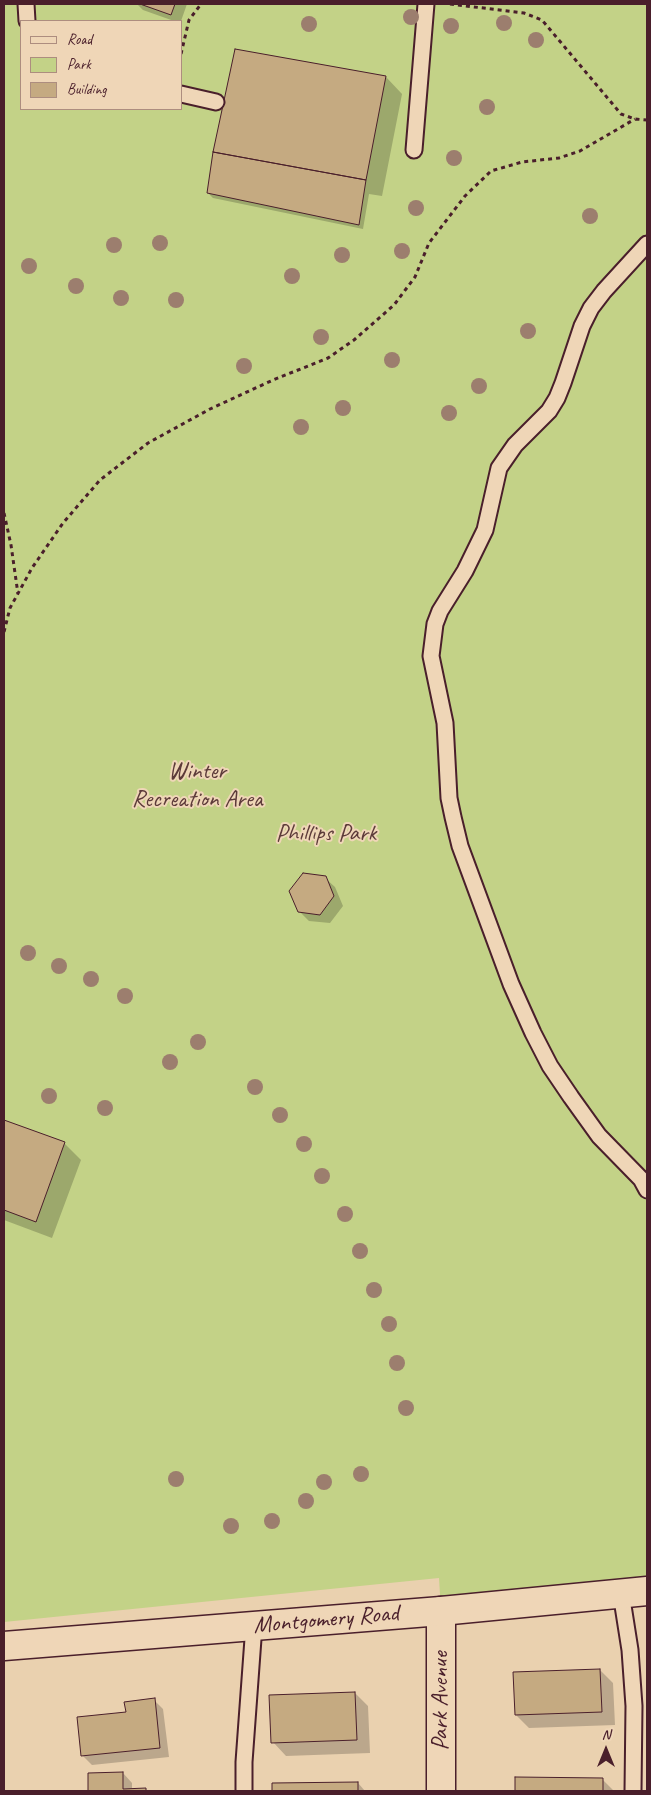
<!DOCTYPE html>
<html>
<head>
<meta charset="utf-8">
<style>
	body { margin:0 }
	#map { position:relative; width:651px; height:1795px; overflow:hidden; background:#ead1af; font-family:Caveat,sans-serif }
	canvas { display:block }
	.frame { position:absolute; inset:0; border:5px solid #4a1f2b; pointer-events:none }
	.legend { position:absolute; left:20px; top:20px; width:162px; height:90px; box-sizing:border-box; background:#efd6b7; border:1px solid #ad8d7f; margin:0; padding:6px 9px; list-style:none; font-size:15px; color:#4a1f2b }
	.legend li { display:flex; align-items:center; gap:10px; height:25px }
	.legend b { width:25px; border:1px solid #ad8d7f }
	.north { position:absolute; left:581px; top:1725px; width:50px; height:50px; -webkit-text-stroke:4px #efd6b7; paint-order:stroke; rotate:0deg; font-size:14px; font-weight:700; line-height:20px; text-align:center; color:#4a1f2b }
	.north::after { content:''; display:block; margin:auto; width:18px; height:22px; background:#4a1f2b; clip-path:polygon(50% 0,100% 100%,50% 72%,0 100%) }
</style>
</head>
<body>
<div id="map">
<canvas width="651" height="1795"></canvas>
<div class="frame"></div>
<ul class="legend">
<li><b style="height:6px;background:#efd6b7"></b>Road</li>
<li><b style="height:14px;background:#c3d287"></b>Park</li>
<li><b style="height:14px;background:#c5aa81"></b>Building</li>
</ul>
<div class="north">N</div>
</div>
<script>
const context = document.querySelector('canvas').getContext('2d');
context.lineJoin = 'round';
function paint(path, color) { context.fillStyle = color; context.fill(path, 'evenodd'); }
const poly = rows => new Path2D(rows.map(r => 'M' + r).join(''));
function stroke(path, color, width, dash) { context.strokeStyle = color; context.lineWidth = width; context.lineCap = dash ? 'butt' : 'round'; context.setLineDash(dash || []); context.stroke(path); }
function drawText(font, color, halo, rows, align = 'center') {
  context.font = font + ' Caveat,sans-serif'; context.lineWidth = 4; context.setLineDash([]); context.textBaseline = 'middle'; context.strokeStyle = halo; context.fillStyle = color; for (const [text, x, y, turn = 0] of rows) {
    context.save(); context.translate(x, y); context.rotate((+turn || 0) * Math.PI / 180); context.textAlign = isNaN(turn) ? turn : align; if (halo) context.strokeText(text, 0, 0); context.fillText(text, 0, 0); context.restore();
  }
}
const green = poly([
	[4,4,647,4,647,1581,441,1611,439,1578,4,1622],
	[21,21,181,21,181,109,21,109]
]);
const shadow = poly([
	[137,4,187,4,181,21,174,21,143,10],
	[386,77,402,94,382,196,369,194,363,229,213,198,208,193],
	[325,878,335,887,343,906,330,923,309,921,299,911],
	[4,1121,64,1143,81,1160,52,1238,4,1220],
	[600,1670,613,1683,615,1725,529,1728,516,1715],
	[355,1693,368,1706,370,1753,286,1756,273,1742],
	[154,1700,163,1709,169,1757,92,1765,83,1756,127,1713],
	[123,1773,132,1783,132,1790,145,1789,148,1791,89,1791,89,1774],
	[516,1778,602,1779,614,1791,516,1791],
	[358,1783,365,1791,273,1791,273,1784]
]);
const building = poly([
	[140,4,175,4,171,15,140,4],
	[235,49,386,76,366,180,213,152,235,49],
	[213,152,366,180,359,225,207,193,213,152],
	[303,873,326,876,334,896,320,915,298,912,289,891,303,873],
	[4,1120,65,1142,36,1222,4,1210,4,1120],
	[600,1669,602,1712,515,1715,513,1672,600,1669],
	[355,1692,357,1740,271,1743,269,1695,355,1692],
	[155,1698,160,1748,81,1756,77,1717,126,1712,124,1702,155,1698],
	[123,1772,123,1789,146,1788,146,1791,88,1791,88,1773,123,1772],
	[515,1777,603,1778,603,1791,515,1791,515,1777],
	[358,1782,358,1791,272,1791,272,1783,358,1782]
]);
const path = poly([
	[450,4,524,13,542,20,621,114,635,119,647,120],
	[181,54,189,20,201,4],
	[4,513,11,545,18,594],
	[4,632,10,608,32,568,63,523,100,480,148,443,210,409,273,380,328,358,354,340,394,305,415,277,429,243,465,196,491,171,522,162,559,158,580,151,635,119]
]);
const lane = poly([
	[26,4,27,21],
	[181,94,216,102],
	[414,150,426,4],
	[647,244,604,291,591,308,582,326,563,383,557,398,549,411,515,445,499,468,485,530,465,571,440,611,435,624,431,656,445,723,449,798,453,817,460,846,511,984,533,1033,550,1066,571,1097,599,1136,641,1179,647,1190],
	[621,1593,630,1650,634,1706,633,1791],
	[244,1791,244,1762,254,1625]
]);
const street = poly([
	[441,1791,441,1611]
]);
const secondary = poly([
	[4,1646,441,1611,647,1591]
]);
const trees = [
	[411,17],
	[504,23],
	[309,24],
	[451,26],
	[536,40],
	[487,107],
	[454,158],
	[416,208],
	[590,216],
	[160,243],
	[114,245],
	[402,251],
	[342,255],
	[29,266],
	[292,276],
	[76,286],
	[121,298],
	[176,300],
	[528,331],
	[321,337],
	[392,360],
	[244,366],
	[479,386],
	[343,408],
	[449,413],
	[301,427],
	[28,953],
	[59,966],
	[91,979],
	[125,996],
	[198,1042],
	[170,1062],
	[255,1087],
	[49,1096],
	[105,1108],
	[280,1115],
	[304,1144],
	[322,1176],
	[345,1214],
	[360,1251],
	[374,1290],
	[389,1324],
	[397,1363],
	[406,1408],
	[361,1474],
	[176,1479],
	[324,1482],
	[306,1501],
	[272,1521],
	[231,1526]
];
const parkNames = [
	["Winter",197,772],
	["Recreation Area",197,800],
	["Phillips Park",326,834]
];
const streetNames = [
	["Montgomery Road",326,1620,-5],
	["Park Avenue",441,1701,-90]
];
paint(green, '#c3d287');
paint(shadow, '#0003');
paint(building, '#c5aa81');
stroke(building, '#4a1f2b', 1);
stroke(lane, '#4a1f2b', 19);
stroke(street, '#4a1f2b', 31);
stroke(secondary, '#4a1f2b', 31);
stroke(path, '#4a1f2b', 3, [4, 4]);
stroke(lane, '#efd6b7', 15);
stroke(street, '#efd6b7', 28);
stroke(secondary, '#efd6b7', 28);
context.fillStyle = '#9c7e6e';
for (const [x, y] of trees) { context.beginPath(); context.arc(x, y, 8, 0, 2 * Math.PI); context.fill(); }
drawText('24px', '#5c3a39', '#efd6b7', parkNames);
drawText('24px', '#4a1f2b', '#efd6b7', streetNames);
</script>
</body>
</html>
